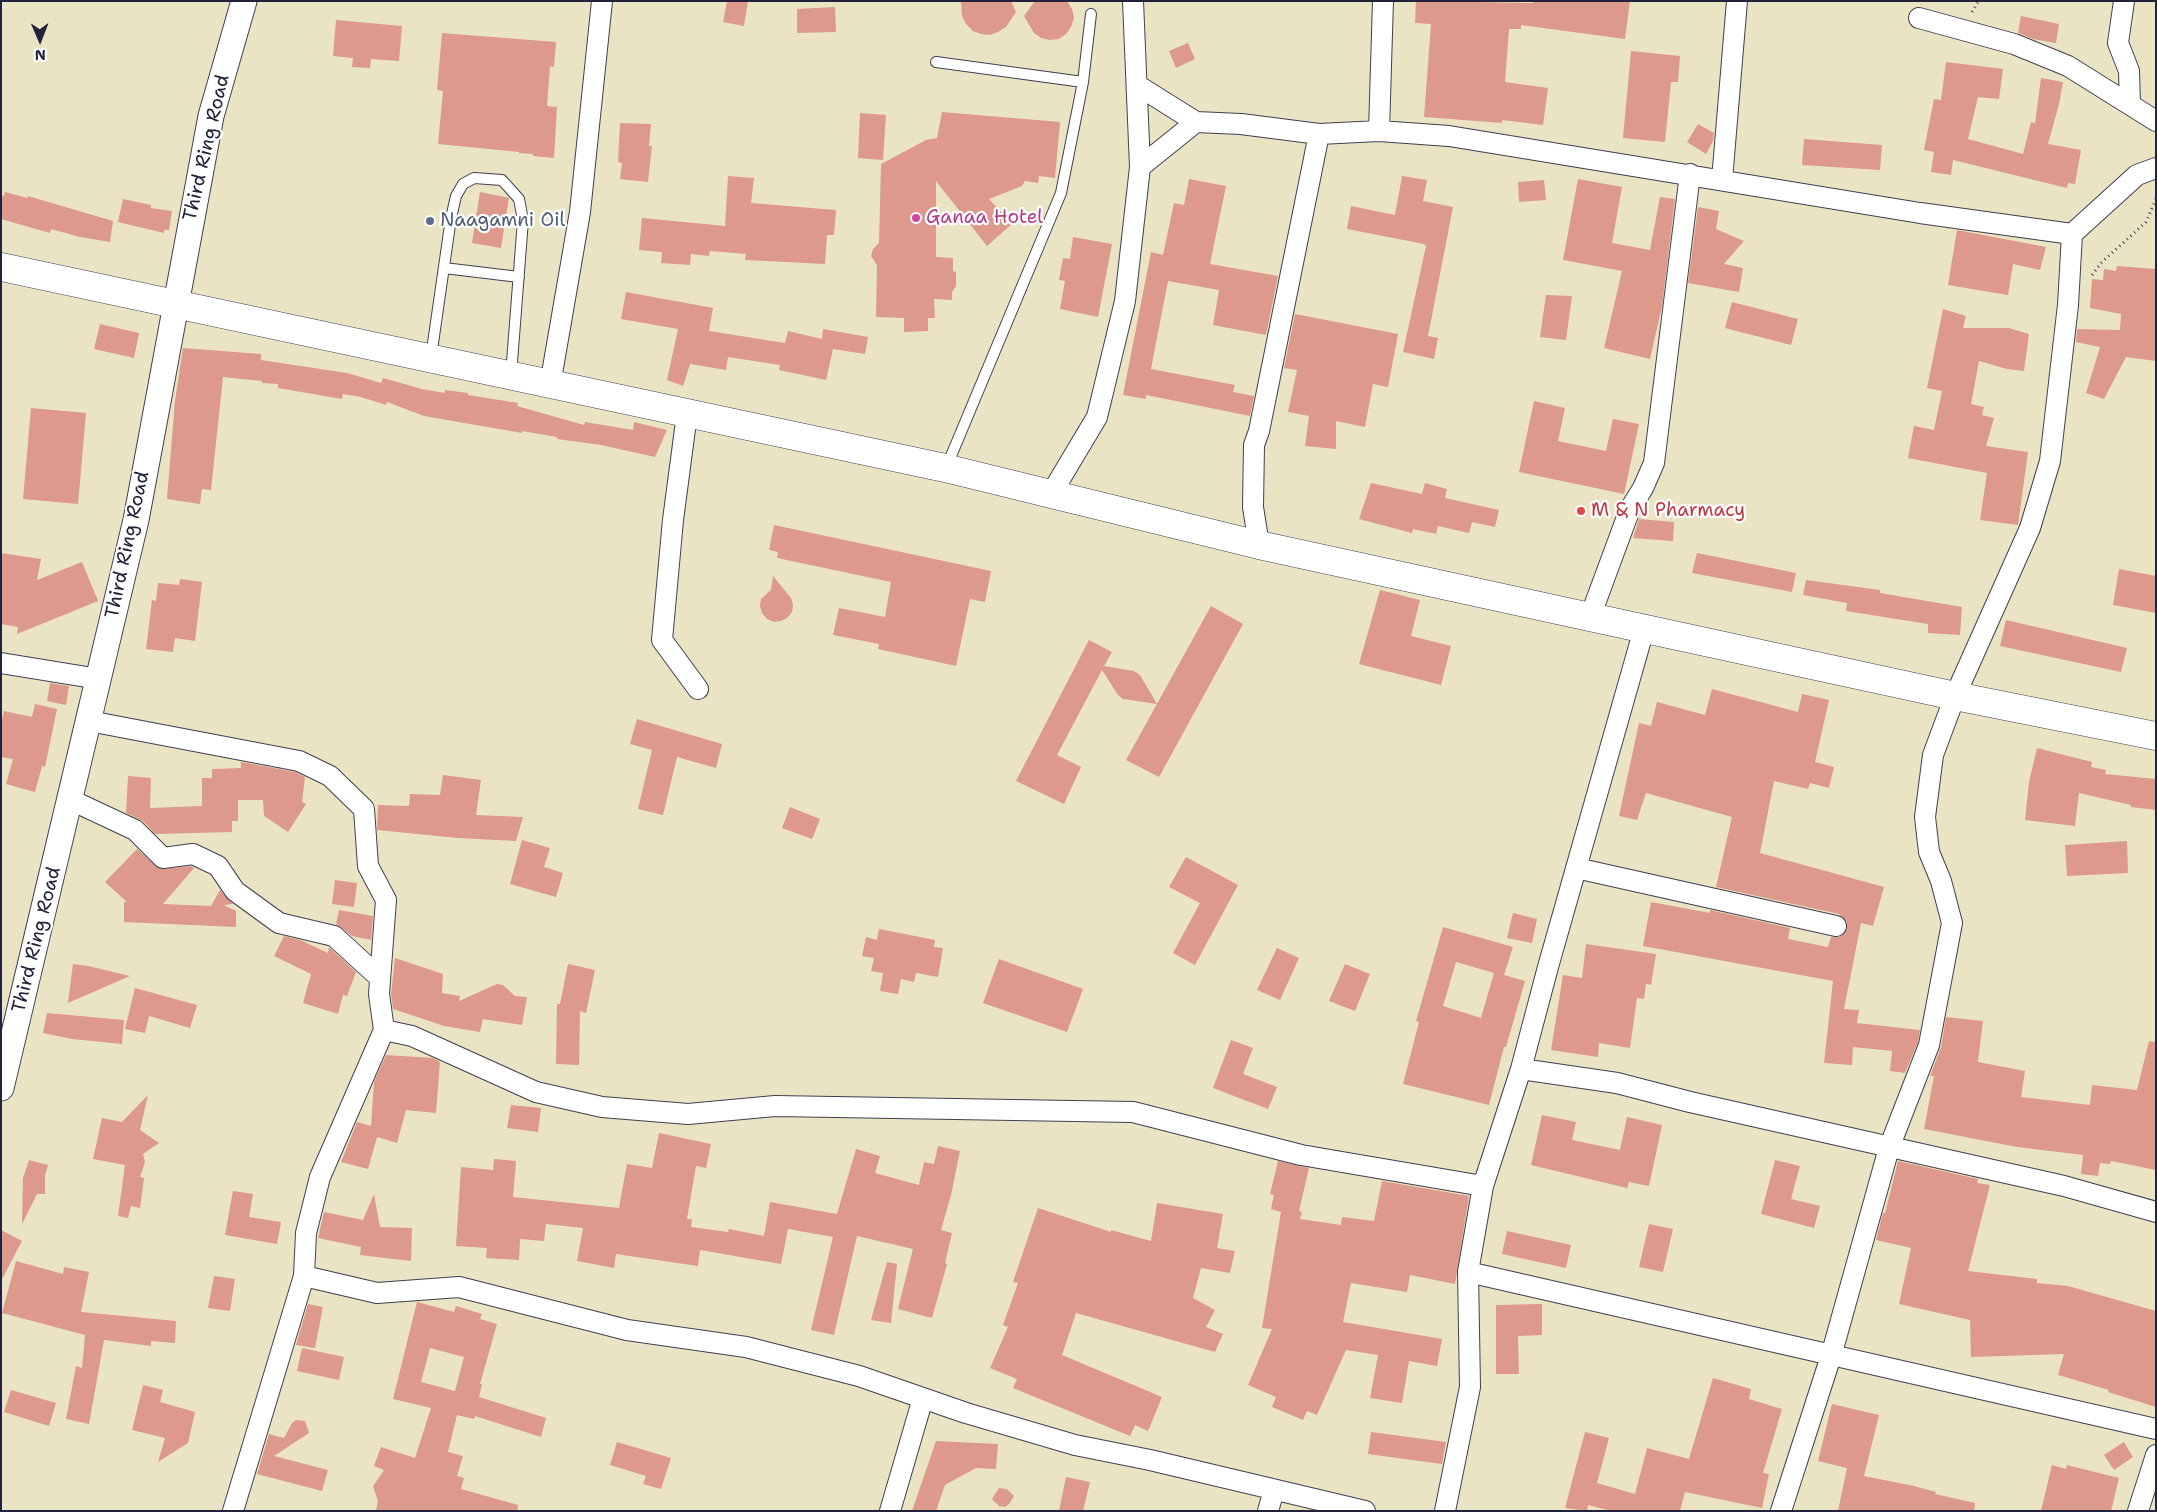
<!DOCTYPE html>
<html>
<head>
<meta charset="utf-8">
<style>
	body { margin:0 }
	#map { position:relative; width:2157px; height:1512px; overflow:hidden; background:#eae4c5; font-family:"Shantell Sans",sans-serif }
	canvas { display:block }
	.frame { position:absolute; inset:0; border:2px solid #22223b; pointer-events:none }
	.north { position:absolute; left:15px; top:15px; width:50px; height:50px; -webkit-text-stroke:4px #fff; paint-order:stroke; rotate:179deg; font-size:14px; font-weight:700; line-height:20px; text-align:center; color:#22223b }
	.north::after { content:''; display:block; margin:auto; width:18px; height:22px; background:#22223b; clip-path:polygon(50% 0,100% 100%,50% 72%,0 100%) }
</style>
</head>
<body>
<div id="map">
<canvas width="2157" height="1512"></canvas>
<div class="frame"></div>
<div class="north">N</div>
</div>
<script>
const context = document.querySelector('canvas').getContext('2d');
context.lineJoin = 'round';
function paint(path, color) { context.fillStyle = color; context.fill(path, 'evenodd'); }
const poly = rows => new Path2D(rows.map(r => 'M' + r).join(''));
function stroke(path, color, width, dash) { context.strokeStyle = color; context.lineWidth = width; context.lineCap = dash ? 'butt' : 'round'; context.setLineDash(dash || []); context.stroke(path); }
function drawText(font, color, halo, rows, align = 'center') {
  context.font = font + ' "Shantell Sans",sans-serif'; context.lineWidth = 4.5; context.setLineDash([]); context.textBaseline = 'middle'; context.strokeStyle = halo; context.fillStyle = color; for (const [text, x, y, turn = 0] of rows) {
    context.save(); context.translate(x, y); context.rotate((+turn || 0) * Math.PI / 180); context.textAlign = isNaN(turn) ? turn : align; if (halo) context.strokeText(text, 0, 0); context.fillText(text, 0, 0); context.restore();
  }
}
const building = poly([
	[727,1,748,1,744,26,723,22],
	[961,1,1011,1,1016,12,1006,27,998,32,990,35,981,34,973,31,966,24,962,16],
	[1035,1,1067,1,1072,9,1074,18,1071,27,1066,34,1059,39,1050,40,1041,38,1034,33,1024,16],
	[1416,1,1533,3,1533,1,1630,1,1625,39,1521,25,1521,29,1509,29,1505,82,1548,88,1543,125,1502,120,1502,123,1424,117,1431,24,1415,23],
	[835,7,836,32,797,33,797,9],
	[2021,16,2059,24,2056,43,2033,39,2018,33],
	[336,20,402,26,399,61,371,59,370,68,352,67,353,58,333,56],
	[442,33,556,42,554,67,550,66,547,106,557,107,554,158,533,156,533,154,519,153,519,152,438,144,443,91,437,90],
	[1188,43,1195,59,1176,68,1169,51],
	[1631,51,1680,56,1678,82,1671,82,1665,142,1623,138],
	[1946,62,2003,69,1999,99,1978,97,1968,139,2023,154,2031,122,2035,123,2041,78,2063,82,2059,104,2048,144,2081,150,2075,184,2068,183,2067,188,1953,160,1951,175,1931,172,1934,152,1924,150,1934,99,1941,100],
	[942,112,1060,122,1055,178,1039,176,1038,183,1025,181,1022,186,989,199,1012,224,987,246,936,181,936,257,953,258,953,271,956,272,956,286,952,292,952,300,934,299,935,318,928,318,928,331,904,332,904,318,876,317,877,265,871,256,873,249,879,243,881,164,926,140,937,138],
	[860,113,886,115,883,160,858,158],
	[620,123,651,124,649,146,652,146,648,182,620,179,622,163,618,162],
	[1698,124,1714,133,1713,141,1706,154,1687,142],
	[1804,139,1882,145,1880,170,1802,165],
	[728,176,754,178,751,203,836,210,834,235,827,235,825,264,745,260,746,254,710,251,709,256,691,254,690,265,661,263,662,252,639,250,642,218,725,226],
	[1402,176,1427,180,1423,201,1453,207,1428,336,1438,338,1434,359,1403,352,1426,246,1424,244,1347,229,1351,206,1395,215],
	[1189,179,1226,186,1210,264,1278,276,1266,335,1213,325,1219,290,1168,281,1151,369,1235,385,1233,392,1254,396,1250,416,1146,395,1146,399,1123,395,1151,252,1163,255,1174,203,1184,205],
	[1578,179,1622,187,1612,243,1650,250,1660,197,1675,199,1662,306,1650,359,1604,348,1622,271,1563,260],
	[1544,180,1546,200,1519,202,1518,182],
	[5,192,27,198,28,196,113,221,110,242,80,237,51,229,50,233,1,219,1,195,4,196],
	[480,192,509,198,501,248,472,243],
	[123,199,151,205,151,208,172,211,169,230,164,230,164,233,118,222],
	[1698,207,1719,211,1716,229,1744,241,1724,264,1743,268,1739,292,1688,283],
	[1957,230,2046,247,2040,270,2013,264,2008,295,1948,285],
	[1073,237,1112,244,1098,317,1060,309,1065,281,1059,280,1063,258,1070,259],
	[2117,266,2156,269,2156,361,2126,357,2104,399,2086,393,2100,347,2076,342,2077,329,2120,330,2121,314,2090,308,2092,279,2103,280,2104,269,2116,271],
	[626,292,713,308,709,331,785,343,788,331,822,339,823,329,868,337,865,354,833,349,826,380,779,370,780,365,728,357,726,370,690,364,683,386,667,380,678,329,621,319],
	[1546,295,1572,296,1566,340,1540,337],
	[1732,302,1798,319,1791,345,1725,328],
	[1943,309,1966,316,1963,328,2009,328,2029,334,2024,371,2007,369,1979,361,1971,404,1984,407,1982,415,1994,418,1986,446,2028,452,2018,525,1980,520,1987,473,1908,458,1914,426,1934,430,1942,391,1927,388],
	[1295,314,1398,334,1388,387,1373,384,1365,427,1336,421,1336,449,1305,446,1309,416,1288,412,1297,370,1284,368],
	[100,324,139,333,134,358,94,349],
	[183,348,261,354,261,360,347,373,381,383,383,378,422,389,445,393,445,390,468,393,468,395,518,403,517,406,584,425,585,422,633,430,634,422,667,430,655,457,601,445,557,439,557,437,522,431,522,433,424,416,387,402,386,405,361,397,343,394,342,399,278,388,278,384,262,383,262,381,223,377,211,490,202,489,200,504,167,499,175,401],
	[1534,401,1565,408,1558,441,1606,451,1613,419,1639,424,1624,494,1519,472],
	[31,408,86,413,78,504,23,499],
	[1371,483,1422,494,1425,483,1447,489,1445,498,1499,510,1495,527,1472,522,1469,533,1438,526,1436,534,1413,529,1412,533,1359,519],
	[1639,519,1674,522,1673,541,1633,538],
	[774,525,991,571,985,602,970,599,956,666,878,649,879,644,833,635,839,608,885,617,891,582,777,558,778,552,769,550],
	[1,553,41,559,37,580,82,562,98,601,17,634,18,627,1,624],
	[1697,553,1796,573,1792,592,1692,573],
	[2119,569,2156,576,2156,613,2113,605],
	[773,576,791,598,793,605,792,612,787,618,781,621,774,622,767,619,762,613,760,606,761,599,771,590],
	[180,579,202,582,195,641,175,638,173,652,146,649,152,600,156,601,158,583,179,585],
	[1806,580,1880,590,1880,593,1962,607,1960,635,1928,633,1928,624,1846,611,1847,603,1803,595],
	[1380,590,1420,600,1411,636,1451,646,1441,685,1359,664],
	[1211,606,1243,624,1159,777,1126,760],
	[2006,620,2127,648,2121,672,2000,646],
	[1089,640,1112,652,1104,666,1134,671,1140,675,1157,704,1123,699,1118,695,1102,670,1057,755,1081,767,1064,804,1016,781],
	[50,683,69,686,66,705,47,701],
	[1712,689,1798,712,1802,694,1829,700,1815,762,1834,767,1829,788,1810,783,1808,789,1774,781,1760,853,1884,887,1873,926,1861,923,1844,1009,1859,1010,1857,1023,1920,1030,1918,1042,1905,1073,1890,1071,1892,1051,1853,1047,1852,1065,1824,1063,1833,981,1643,946,1651,902,1710,913,1710,910,1790,928,1788,939,1828,947,1831,937,1840,937,1847,929,1847,922,1839,914,1716,887,1732,817,1646,793,1637,820,1619,816,1639,723,1651,726,1657,702,1705,715],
	[35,704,57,709,45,767,42,766,35,792,6,784,13,759,1,757,1,724,4,711,32,717],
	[637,719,722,744,716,768,677,757,663,815,638,809,652,750,630,744],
	[2037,748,2092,762,2091,767,2106,770,2105,774,2156,779,2156,810,2131,807,2131,805,2079,793,2075,826,2025,820,2029,782],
	[241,762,295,772,305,777,302,802,306,804,288,832,264,816,263,800,238,800,238,821,232,821,232,832,155,834,143,821,126,813,128,776,151,778,150,808,202,806,202,778,212,778,212,769,241,768],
	[443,775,481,780,476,815,523,817,516,841,458,838,377,830,378,805,409,806,410,794,440,795],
	[790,807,820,819,812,839,782,828],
	[522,840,550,848,544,867,563,873,556,897,510,884],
	[2127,841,2128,873,2067,876,2065,845],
	[137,849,160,869,191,866,194,868,163,904,211,906,220,890,233,904,224,905,236,911,236,927,124,922,124,902,127,902,105,882],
	[1186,857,1238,885,1195,965,1173,953,1200,903,1169,887],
	[335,880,357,883,354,907,332,904],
	[339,910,373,916,371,940,352,936,336,924],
	[1513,913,1537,919,1532,943,1507,938],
	[1443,927,1513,947,1504,975,1525,981,1506,1047,1504,1047,1489,1105,1403,1084,1419,1022,1416,1021],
	[1456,962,1494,973,1481,1018,1443,1006],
	[879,929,935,940,934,947,943,948,938,977,916,973,914,982,901,979,898,994,880,991,883,973,871,971,874,958,862,956,866,937,877,940],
	[284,936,300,940,328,953,329,947,356,972,347,996,343,995,338,1014,303,1003,311,974,274,956],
	[1586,944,1656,954,1651,985,1646,984,1644,999,1637,998,1630,1048,1599,1043,1598,1057,1551,1050,1563,975,1582,978],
	[1277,948,1299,958,1280,1000,1257,990],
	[395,958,443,974,442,993,460,996,459,1001,497,984,503,985,515,996,527,997,522,1025,483,1019,480,1032,444,1026,393,1009,391,994],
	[999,959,1083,989,1067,1032,983,1003],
	[73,964,88,966,130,976,68,1003],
	[568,964,595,970,586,1013,580,1011,579,1065,556,1064,557,1004,560,1004],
	[1345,964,1370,974,1355,1011,1329,1001],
	[135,988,197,1005,190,1028,149,1016,145,1033,125,1029],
	[47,1013,124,1020,122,1044,72,1039,43,1033],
	[1946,1017,1983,1021,1978,1062,2025,1071,2021,1097,2090,1105,2092,1085,2137,1090,2149,1041,2156,1042,2156,1170,2111,1161,2110,1164,2100,1163,2098,1176,2081,1174,2083,1155,2017,1147,1924,1129,1934,1076,1930,1076,1941,1047],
	[1231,1040,1253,1048,1243,1074,1277,1087,1268,1109,1213,1088],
	[386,1055,433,1058,440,1062,436,1113,406,1110,397,1143,377,1137,368,1169,341,1162,357,1122,371,1126,374,1082],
	[148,1095,140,1130,159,1143,143,1154,145,1162,140,1177,144,1178,140,1208,131,1206,128,1218,118,1216,125,1165,93,1159,102,1118,122,1122],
	[511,1105,541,1108,538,1132,507,1128],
	[1542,1115,1576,1122,1572,1140,1620,1150,1627,1117,1662,1125,1649,1186,1629,1182,1627,1188,1531,1165],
	[659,1133,711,1144,706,1168,696,1166,687,1219,692,1219,691,1227,728,1232,729,1229,764,1236,770,1202,837,1214,856,1149,880,1156,875,1173,919,1185,924,1162,934,1164,938,1146,960,1151,951,1195,941,1230,952,1233,945,1263,947,1264,932,1318,898,1309,913,1249,857,1236,834,1335,811,1330,833,1237,788,1229,781,1264,700,1250,698,1266,616,1254,614,1268,577,1261,583,1228,546,1224,544,1241,520,1239,519,1260,486,1258,487,1248,456,1246,461,1167,493,1170,494,1159,516,1161,513,1197,619,1208,627,1164,652,1168],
	[29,1160,48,1165,45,1175,45,1194,37,1194,22,1224,23,1178],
	[1775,1160,1800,1166,1791,1199,1820,1206,1814,1228,1761,1214],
	[1278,1161,1309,1168,1299,1211,1302,1212,1300,1219,1341,1225,1342,1217,1374,1221,1382,1181,1469,1196,1455,1284,1410,1275,1407,1292,1351,1283,1343,1322,1442,1339,1437,1366,1409,1361,1402,1403,1370,1398,1378,1355,1346,1350,1317,1415,1307,1411,1303,1420,1272,1407,1276,1397,1248,1385,1272,1329,1262,1328,1281,1212,1271,1209,1274,1195,1270,1194],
	[1898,1161,1978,1179,1977,1183,1990,1185,1968,1271,2037,1279,2037,1283,2068,1286,2156,1311,2156,1407,2108,1392,2109,1390,2058,1375,2064,1354,1971,1357,1970,1320,1899,1304,1911,1248,1876,1240,1883,1213,1885,1213],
	[233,1191,253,1194,249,1217,281,1222,277,1244,225,1235],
	[374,1194,380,1227,412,1228,411,1261,360,1255,361,1247,318,1238,324,1212,363,1220],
	[1157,1203,1223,1214,1217,1248,1235,1251,1230,1273,1201,1268,1193,1298,1215,1310,1206,1327,1223,1334,1215,1352,1076,1313,1062,1355,1162,1397,1148,1431,1135,1425,1130,1436,1013,1388,1017,1379,990,1368,1008,1327,1003,1325,1018,1283,1013,1282,1038,1208,1111,1232,1111,1230,1151,1241],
	[1649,1224,1673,1229,1663,1272,1639,1267],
	[1,1230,22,1241,1,1281],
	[1507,1231,1571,1245,1566,1268,1502,1254],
	[16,1261,63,1274,64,1267,89,1272,81,1312,176,1321,175,1343,151,1341,151,1346,104,1340,89,1424,66,1419,76,1366,82,1368,85,1335,2,1313],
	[887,1262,897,1264,891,1323,871,1320],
	[214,1276,235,1279,230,1311,208,1308],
	[417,1302,454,1312,456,1306,482,1314,480,1319,497,1324,480,1384,482,1384,479,1397,546,1418,541,1437,475,1416,474,1419,457,1415,448,1452,463,1456,457,1476,464,1478,461,1489,518,1505,517,1511,376,1511,378,1501,373,1486,384,1470,374,1466,381,1447,415,1458,431,1408,393,1399],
	[430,1348,464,1357,455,1391,421,1382],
	[308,1304,323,1307,315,1348,296,1345],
	[1542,1304,1542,1335,1518,1336,1519,1374,1496,1374,1496,1305],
	[302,1348,344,1357,339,1380,297,1371],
	[1713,1378,1751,1389,1749,1399,1782,1409,1763,1473,1769,1474,1762,1508,1685,1492,1680,1511,1611,1511,1588,1505,1587,1511,1565,1508,1585,1432,1609,1438,1597,1483,1635,1494,1647,1448,1689,1459],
	[143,1385,163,1390,160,1402,195,1412,188,1443,158,1462,165,1438,132,1430],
	[11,1390,56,1403,49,1426,4,1412],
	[1832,1404,1879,1415,1864,1476,1914,1486,1936,1492,1935,1494,1975,1503,1974,1511,1838,1511,1847,1468,1818,1461],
	[296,1420,305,1421,309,1433,274,1456,328,1470,322,1491,257,1474,269,1434,284,1438,292,1423],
	[1371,1432,1446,1442,1442,1464,1368,1454],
	[936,1441,998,1444,996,1469,976,1468,945,1485,936,1511,912,1511],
	[617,1442,671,1458,661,1489,643,1484,646,1476,610,1465],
	[2124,1442,2133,1457,2114,1470,2104,1455],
	[2052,1465,2066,1469,2067,1465,2119,1478,2111,1511,2041,1511],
	[1066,1477,1090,1482,1083,1511,1059,1511],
	[999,1488,1007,1489,1014,1496,1009,1504,1005,1507,999,1506,992,1499]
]);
const path = poly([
	[1972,12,1979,1],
	[2092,275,2101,263,2146,222,2156,199]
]);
const service = poly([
	[936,62,1083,82],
	[444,268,519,277],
	[431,357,451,218,456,196,463,184,474,178,502,180,519,199,523,220,511,375],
	[946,468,1061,193,1083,82,1091,14]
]);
const minor = poly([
	[2124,1,2118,43,2129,71,2130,104],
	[1919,18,2014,44,2068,66,2156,121],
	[1137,85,1196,122],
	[1379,131,1449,136,1920,213,2072,234,2068,305,2050,461,2030,528,1955,696,1933,755,1925,817,1929,852,1941,881,1952,923,1929,1045,1889,1148,1831,1356,1781,1511],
	[1140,167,1196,122,1241,124,1319,134],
	[1722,180,1737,1],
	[2072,234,2137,175,2156,168],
	[550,385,580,212,602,1],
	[687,414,673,520,662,640,698,689],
	[1051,494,1097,417,1125,301,1140,167,1133,1],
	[1259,545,1253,507,1254,445,1259,431,1319,134,1379,131,1383,1],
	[1590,617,1630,509,1643,488,1654,463,1690,174],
	[1,663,99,679],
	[89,721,299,761,330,776,364,809,368,866,386,900,379,994,384,1030,320,1177,306,1233,304,1276,233,1511],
	[71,800,135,830,163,858,193,854,218,866,235,891,279,923,334,936,380,978],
	[1576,868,1836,926],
	[384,1030,412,1036,536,1092,602,1107,688,1114,775,1106,1133,1112,1301,1155,1483,1186],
	[1521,1069,1548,967,1644,629],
	[1468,1272,2156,1429],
	[304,1276,377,1293,459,1287,627,1330,746,1347,859,1376,966,1413,1075,1445,1150,1460,1365,1511],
	[890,1511,923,1398],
	[1268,1511,1274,1490],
	[1445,1511,1470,1387,1468,1272,1483,1186,1521,1069,1617,1083,1690,1102,2064,1186,2156,1212],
	[2138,1511,2156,1455]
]);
const tertiary = poly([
	[1,1088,136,520,211,116,244,1]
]);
const trunk = poly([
	[1,267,945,468,1259,545,1590,617,1955,696,2156,736]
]);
const markers = [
	[916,218,5,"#d1479c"],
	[430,221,5,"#5c6f8a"],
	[1581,511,5,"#e0444e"]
];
const streetNames = [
	["Third Ring Road",207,148,-77],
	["Third Ring Road",128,545,-78],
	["Third Ring Road",37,940,-76]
];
const hotelNames = [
	["Ganaa Hotel",926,218]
];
const serviceNames = [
	["Naagamni Oil",440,221]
];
const healthNames = [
	["M & N Pharmacy",1591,511]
];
paint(building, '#dd998b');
stroke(service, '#403f50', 12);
stroke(minor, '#403f50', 22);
stroke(tertiary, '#403f50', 27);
stroke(trunk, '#403f50', 29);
stroke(path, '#403f50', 3, [1, 4]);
stroke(service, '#fff', 10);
stroke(minor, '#fff', 20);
stroke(tertiary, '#fff', 25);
stroke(trunk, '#fff', 28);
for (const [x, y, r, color] of markers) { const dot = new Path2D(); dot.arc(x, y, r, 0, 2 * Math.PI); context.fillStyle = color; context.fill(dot); stroke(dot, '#fff', 2); }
drawText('19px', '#22223b', '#fff', streetNames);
drawText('19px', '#b23c85', '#fff', hotelNames, 'left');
drawText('19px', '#4e5e75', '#fff', serviceNames, 'left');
drawText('19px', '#be3a42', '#fff', healthNames, 'left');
</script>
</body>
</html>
